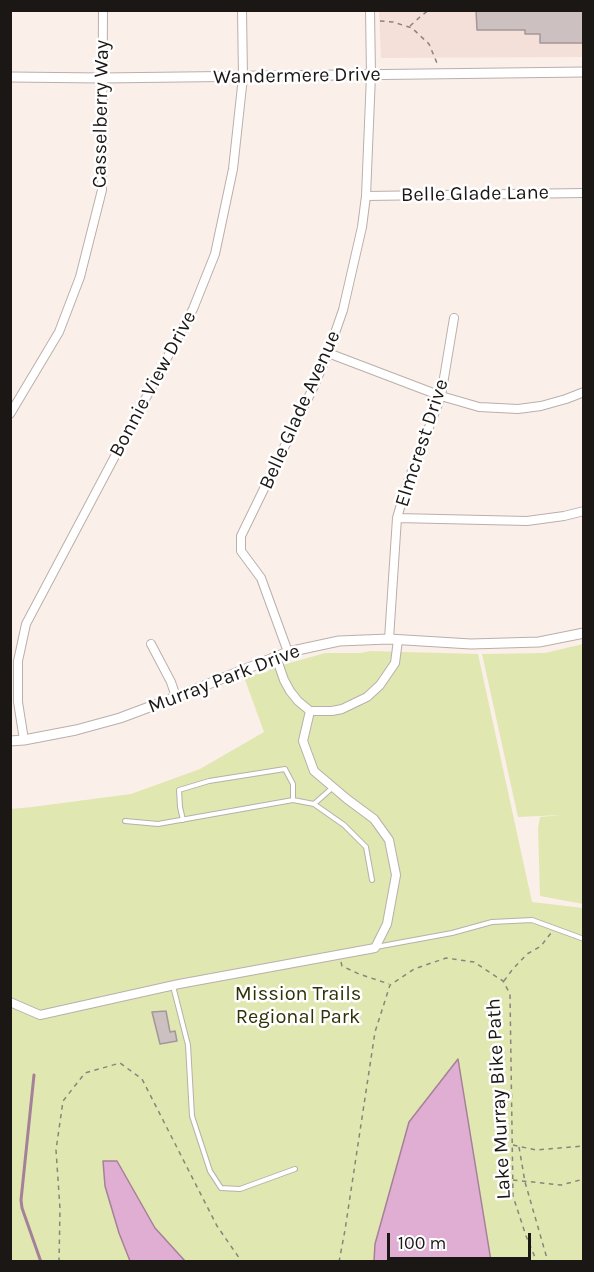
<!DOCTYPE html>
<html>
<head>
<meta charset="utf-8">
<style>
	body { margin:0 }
	#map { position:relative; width:594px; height:1272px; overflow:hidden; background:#fbefe9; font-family:Karla,sans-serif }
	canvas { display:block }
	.frame { position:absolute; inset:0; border:12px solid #1b1715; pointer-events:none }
	.scale { position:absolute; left:387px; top:1233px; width:144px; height:27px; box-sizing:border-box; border:3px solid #1b1715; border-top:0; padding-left:8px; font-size:18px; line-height:21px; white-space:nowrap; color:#1b1715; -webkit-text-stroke:4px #fff; paint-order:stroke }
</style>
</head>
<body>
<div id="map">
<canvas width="594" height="1272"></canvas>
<div class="frame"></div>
<div class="scale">100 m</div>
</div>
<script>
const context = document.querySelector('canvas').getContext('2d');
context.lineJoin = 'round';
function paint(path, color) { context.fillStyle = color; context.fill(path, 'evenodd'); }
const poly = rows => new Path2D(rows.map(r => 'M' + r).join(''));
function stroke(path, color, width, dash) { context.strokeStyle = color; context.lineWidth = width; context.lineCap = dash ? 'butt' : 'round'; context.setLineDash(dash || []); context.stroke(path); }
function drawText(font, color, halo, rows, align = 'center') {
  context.font = font + ' Karla,sans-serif'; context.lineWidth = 5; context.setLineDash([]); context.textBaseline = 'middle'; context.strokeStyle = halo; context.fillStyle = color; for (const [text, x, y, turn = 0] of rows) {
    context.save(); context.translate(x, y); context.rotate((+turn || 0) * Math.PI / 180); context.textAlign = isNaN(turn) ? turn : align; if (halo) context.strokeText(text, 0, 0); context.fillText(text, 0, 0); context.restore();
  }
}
const built = poly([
	[379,11,583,11,583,57,381,58]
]);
const green = poly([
	[583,644,583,904,540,896,538,828,540,817,561,815,518,817,482,654,545,653],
	[370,651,478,654,532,902,583,908,583,1261,11,1261,11,809,32,807,131,794,200,769,264,732,244,677,267,672,272,668,325,653,361,653]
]);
const water = poly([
	[458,1059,491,1261,374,1261,375,1244,409,1122,458,1059],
	[103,1161,117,1161,155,1228,185,1261,130,1261,119,1233,105,1186,103,1161]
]);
const stream = poly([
	[34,1075,21,1200,22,1208,41,1262]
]);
const building = poly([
	[476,10,584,10,584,43,540,43,540,34,525,34,525,30,477,30,476,10],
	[166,1011,170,1032,175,1031,177,1041,160,1044,152,1012,166,1011]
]);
const path = poly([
	[380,21,393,22,412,28,429,44,437,63],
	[410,26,421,16,429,10],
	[341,962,342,966,359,974,389,984],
	[504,981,512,970,527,954,541,946,551,933],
	[513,1145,536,1150,584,1146],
	[519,1147,525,1182,548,1262],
	[513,1180,561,1185,584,1179],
	[59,1262,60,1209,56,1150,63,1101,85,1073,120,1063,142,1079,217,1226,242,1262],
	[339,1262,345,1230,375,1032,390,985,414,969,446,958,474,962,503,981,510,994,513,1196,526,1236,537,1262]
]);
const service = poly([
	[314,804,344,825,366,847,372,880],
	[183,820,180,807,179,790,209,781,285,769,293,784,293,800],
	[125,821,158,824,293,800,314,804,332,788],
	[376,947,452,933,492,922,532,920,584,939],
	[173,986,188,1045,192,1116,210,1171,221,1188,240,1189,295,1169]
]);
const minor = poly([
	[366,196,584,193],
	[328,353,441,396,479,407,518,409,541,406,566,399,584,392],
	[10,414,59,332,80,277,102,190,103,10],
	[397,518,527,521,564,516,584,511],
	[389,639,397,518,406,487,441,396,454,318],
	[151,644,171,682,176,697],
	[288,652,261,578,241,551,241,536,314,386,328,353,343,310,362,227,366,196,371,75,370,10],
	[276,657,284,680,290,691,298,701,310,711,332,711,342,709,367,697,380,685,395,663,398,640],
	[24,740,18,702,18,661,26,624,193,309,215,254,233,169,243,77,242,10],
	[10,1002,40,1015,179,984,375,948,387,924,396,875,389,840,374,819,347,799,314,771,303,741,310,711]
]);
const tertiary = poly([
	[10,77,102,78,584,72],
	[10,741,24,740,76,730,120,718,176,697,288,652,339,641,389,639,471,644,539,642,584,633]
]);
const streetNames = [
	["Wandermere Drive",297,76,-1],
	["Casselberry Way",101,114,-89],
	["Belle Glade Lane",475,194,-1],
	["Bonnie View Drive",153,384,-62],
	["Belle Glade Avenue",300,410,-66],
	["Elmcrest Drive",422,443,-72],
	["Murray Park Drive",224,679,-21],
	["Lake Murray Bike Path",499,1099,-93]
];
const parkNames = [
	["Mission Trails",298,994],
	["Regional Park",298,1017]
];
paint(built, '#f4e0d8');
paint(green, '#e1e7b1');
paint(water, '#e0aed2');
stroke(water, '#a58199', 1.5);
stroke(stream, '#a58199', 3);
paint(building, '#cdc0c1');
stroke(building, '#a49799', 1.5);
stroke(service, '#baafaa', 6);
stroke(minor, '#baafaa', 10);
stroke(tertiary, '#baafaa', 11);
stroke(path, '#8b837f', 1.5, [4.5, 4.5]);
stroke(service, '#fff', 4);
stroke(minor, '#fff', 8);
stroke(tertiary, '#fff', 9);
drawText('20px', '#1b1715', '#fff', streetNames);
drawText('20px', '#2f3205', '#fff', parkNames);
</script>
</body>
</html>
